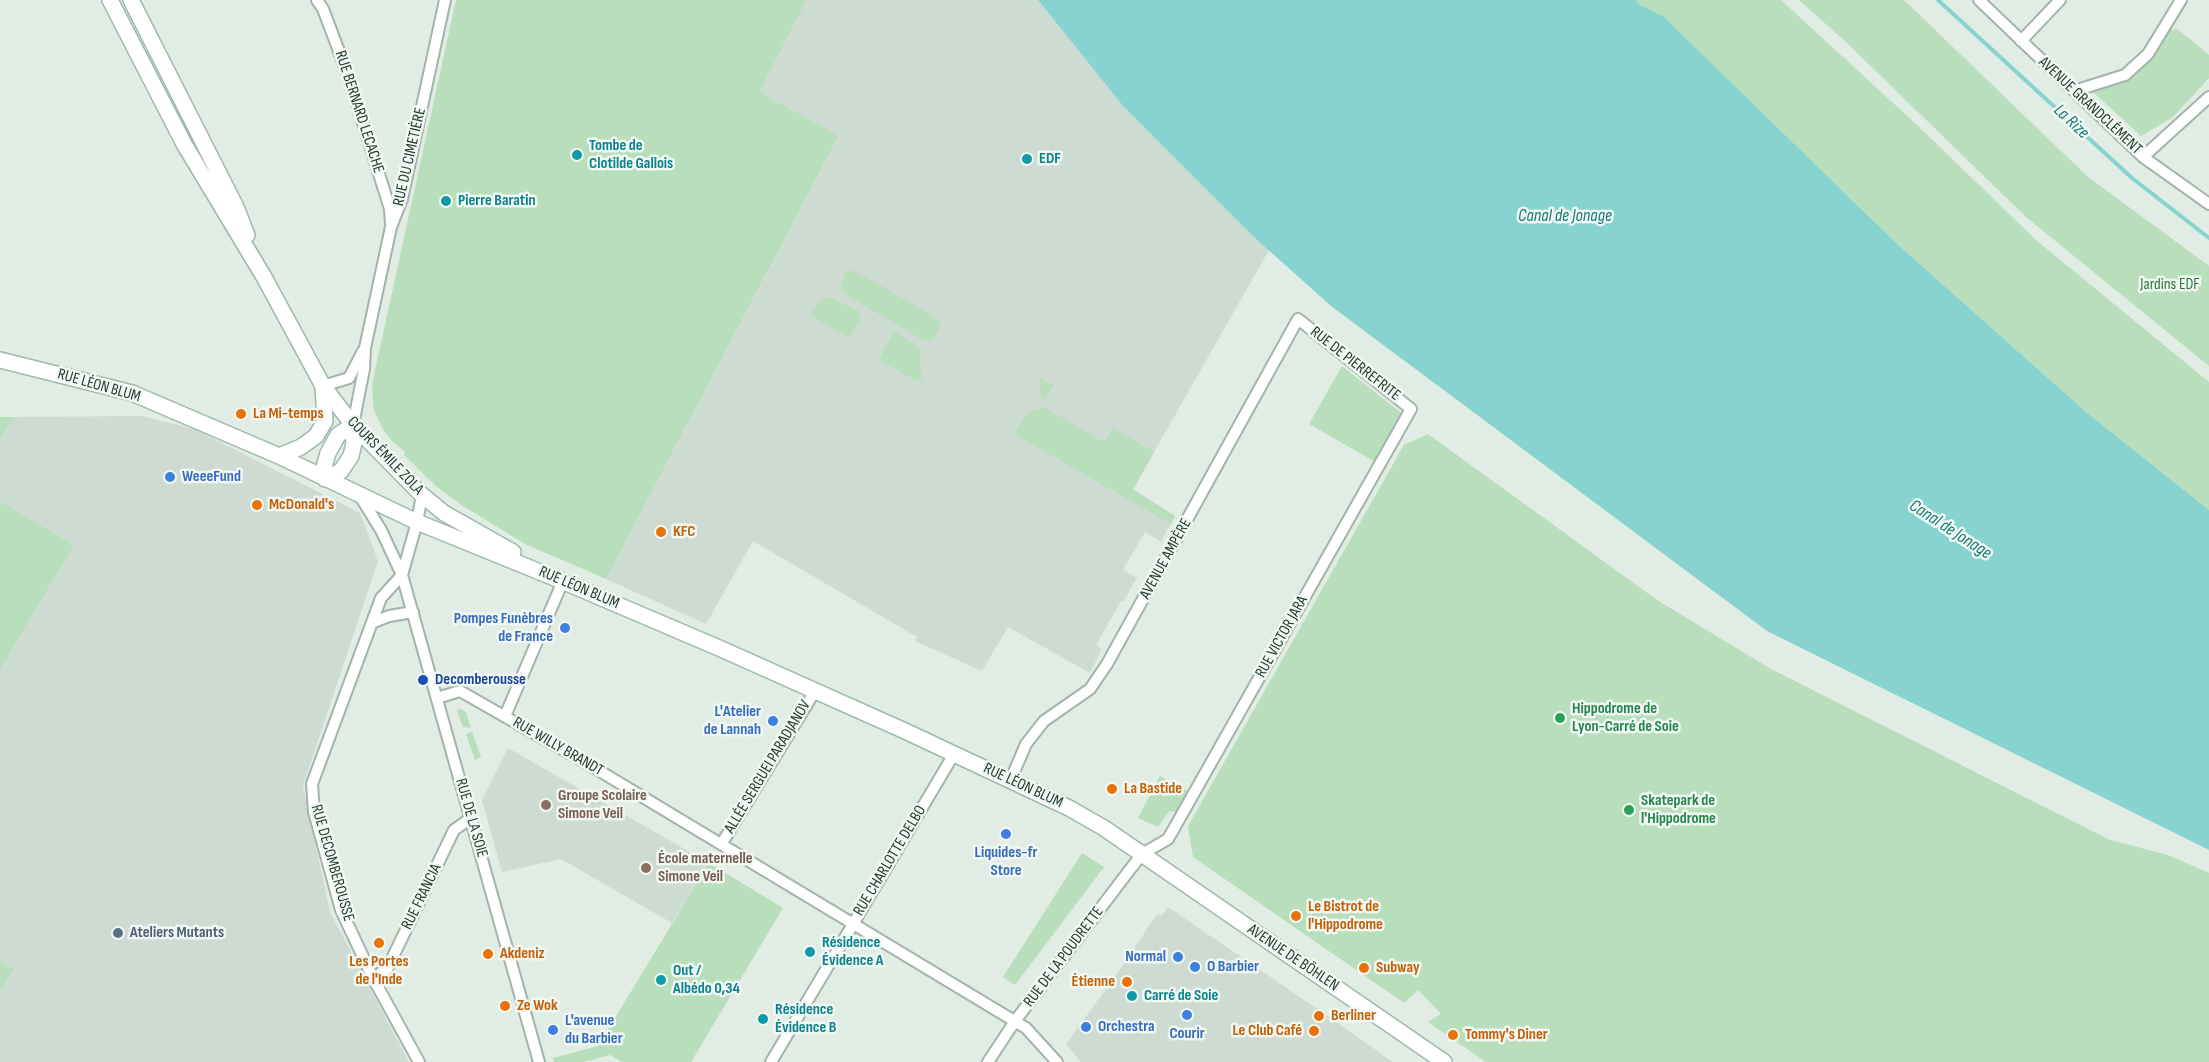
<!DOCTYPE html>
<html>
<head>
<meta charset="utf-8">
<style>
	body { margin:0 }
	canvas { display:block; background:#e0ece4 }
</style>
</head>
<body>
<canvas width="2209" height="1062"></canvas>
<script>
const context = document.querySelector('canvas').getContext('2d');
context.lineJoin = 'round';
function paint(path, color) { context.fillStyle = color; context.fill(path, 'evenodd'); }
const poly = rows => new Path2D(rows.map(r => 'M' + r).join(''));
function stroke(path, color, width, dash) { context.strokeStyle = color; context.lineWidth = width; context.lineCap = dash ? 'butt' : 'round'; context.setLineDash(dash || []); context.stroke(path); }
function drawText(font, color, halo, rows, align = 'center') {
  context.font = font + ' "Sofia Sans Condensed",sans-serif'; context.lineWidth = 5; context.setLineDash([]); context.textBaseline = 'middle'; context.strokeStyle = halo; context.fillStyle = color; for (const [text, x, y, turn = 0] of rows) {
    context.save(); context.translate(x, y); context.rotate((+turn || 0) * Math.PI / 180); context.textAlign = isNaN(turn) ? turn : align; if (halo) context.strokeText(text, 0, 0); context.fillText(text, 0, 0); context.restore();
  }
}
const built = poly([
	[807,0,1038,0,1123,106,1269,250,1133,489,1175,516,1161,542,1145,532,1123,570,1137,578,1123,602,1121,601,1096,645,1102,649,1090,673,1008,627,982,671,915,641,917,637,753,541,706,624,606,579,839,137,759,92],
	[142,416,194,429,360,513,378,561,303,786,330,912,409,1062,0,1062,0,992,13,970,0,961,0,670,74,545,0,501,0,440,14,417],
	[508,748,709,863,672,923,561,859,502,872,482,800],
	[1168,907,1322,1012,1393,1062,1081,1062,1066,1044,1119,971,1157,914,1161,916]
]);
const green = poly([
	[456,0,807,0,759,92,839,136,606,579,525,544,463,506,437,487,404,455,405,452,392,441,382,428,374,410,372,389,374,375],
	[1636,0,1781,0,1917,125,2036,240,2209,382,2209,510,2086,412,1896,243,1663,16,1640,5],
	[1799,0,1904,0,2088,177,2209,266,2209,366,2026,217,1847,43],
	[2170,28,2174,31,2176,28,2209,55,2209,78,2173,117,2141,136,2093,92,2118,84,2138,72,2152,57],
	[847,269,869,279,932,315,932,318,942,323,934,338,927,341,923,340,843,293,840,285],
	[822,298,832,298,860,312,861,319,849,338,810,315],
	[894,331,921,348,920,366,922,378,918,382,879,360],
	[1342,366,1405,416,1377,463,1309,424],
	[1039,377,1054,385,1042,404],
	[1044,407,1104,442,1113,428,1154,452,1133,490,1175,516,1171,524,1014,434,1027,413],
	[0,417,14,417,0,440],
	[1428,434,1657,600,1771,669,2110,840,2168,855,2209,873,2209,1062,1486,1062,1428,1022,1441,1014,1418,990,1404,1003,1193,857,1188,826,1404,445],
	[0,501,74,545,0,670],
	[460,709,466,712,471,728,463,727,457,710],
	[472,732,481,757,475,760,466,734],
	[1160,776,1188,791,1177,812,1169,811,1158,827,1138,818],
	[1082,853,1104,867,1015,985,1003,977],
	[709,863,783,908,691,1062,622,1062,610,1055,583,1062,554,1062,553,1058,598,1046],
	[0,961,14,969,0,992]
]);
const water = poly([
	[1038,0,1636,0,1640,5,1663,16,1896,243,2086,412,2209,510,2209,850,1767,631,1331,306,1254,237,1123,106]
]);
const stream = poly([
	[1938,0,2132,178,2209,238]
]);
const minor = poly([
	[317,0,323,9,348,75,390,209,391,224],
	[1979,0,2143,157,2209,204],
	[2021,41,2060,0],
	[2074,91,2125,75,2148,54,2181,0],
	[2143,157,2209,97],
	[323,386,349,378,363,351],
	[353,425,364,369,365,348,391,227,402,199,445,0],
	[360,496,381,530,402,575,539,1062],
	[372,623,389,616,413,612],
	[437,698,460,691,588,764,1026,1028,1057,1062],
	[505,716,563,581],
	[722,843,815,691],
	[373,978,387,969,454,830,471,818],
	[419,1062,373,978,341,910,314,812,312,784,381,598,402,575,417,522,422,495],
	[771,1062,954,754],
	[988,1062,1015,1021,1125,876,1142,854,1168,839,1411,409,1298,319,1107,664,1090,689,1044,721,1026,744,1011,779]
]);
const secondary = poly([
	[110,0,184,144,264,277,323,386,353,425,422,495,444,513,513,552],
	[131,0,236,207,247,235],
	[0,360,132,393,279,456,417,522,562,581,719,648,905,731,1069,808,1104,828,1444,1062],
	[353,425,354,443,351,456,341,471,325,479,324,467,328,453,338,435,353,425],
	[279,456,301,447,316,436,325,421,323,386]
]);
const markers = [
	[577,155,6,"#0f9aa8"],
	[1027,159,6,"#0f9aa8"],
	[446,201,6,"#0f9aa8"],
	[241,414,6,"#e8710a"],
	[170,477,6,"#3f7fe0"],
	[257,505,6,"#e8710a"],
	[661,532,6,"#e8710a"],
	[565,628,6,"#3f7fe0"],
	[423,680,6,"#1a4fb4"],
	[1560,718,6,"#2e9e5b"],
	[773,721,6,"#3f7fe0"],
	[1112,789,6,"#e8710a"],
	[546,805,6,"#8d6e63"],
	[1629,810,6,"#2e9e5b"],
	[1006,834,6,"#3f7fe0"],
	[646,868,6,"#8d6e63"],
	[1296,916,6,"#e8710a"],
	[118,933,6,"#5c6f8a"],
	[379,943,6,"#e8710a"],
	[810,952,6,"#0f9aa8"],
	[488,954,6,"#e8710a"],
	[1178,957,6,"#3f7fe0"],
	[1195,967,6,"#3f7fe0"],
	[1364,968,6,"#e8710a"],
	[661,980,6,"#0f9aa8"],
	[1127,982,6,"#e8710a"],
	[1132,996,6,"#0f9aa8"],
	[505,1006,6,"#e8710a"],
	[1187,1015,6,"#3f7fe0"],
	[1319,1016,6,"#e8710a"],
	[763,1019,6,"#0f9aa8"],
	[1086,1027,6,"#3f7fe0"],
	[553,1030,6,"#3f7fe0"],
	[1314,1031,6,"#e8710a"],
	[1453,1035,6,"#e8710a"]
];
const streetNames = [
	["AVENUE GRANDCLÉMENT",2090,106,43],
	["RUE BERNARD LECACHE",359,112,72],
	["RUE DU CIMETIÈRE",410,157,-77],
	["RUE DE PIERREFRITE",1355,364,38],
	["RUE LÉON BLUM",99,386,16],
	["COURS ÉMILE ZOLA",385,456,46],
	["AVENUE AMPÈRE",1166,559,-61],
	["RUE LÉON BLUM",579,588,23],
	["RUE VICTOR JARA",1282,637,-61],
	["RUE WILLY BRANDT",558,747,30],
	["ALLÉE SERGUEI PARADJANOV",768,767,-59],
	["RUE LÉON BLUM",1023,786,25],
	["RUE DE LA SOIE",471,818,74],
	["RUE CHARLOTTE DELBO",890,861,-59],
	["RUE DECOMBEROUSSE",332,863,74],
	["RUE FRANCIA",422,897,-64],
	["RUE DE LA POUDRETTE",1064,957,-53],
	["AVENUE DE BÖHLEN",1293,958,34]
];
const cultureNames = [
	["Tombe de",589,146],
	["Clotilde Gallois",589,164],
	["EDF",1039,159],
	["Pierre Baratin",458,201],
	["Résidence",822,943],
	["Évidence A",822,961],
	["Out /",673,971],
	["Albédo 0,34",673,989],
	["Carré de Soie",1144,996],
	["Résidence",775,1010],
	["Évidence B",775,1028]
];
const parkNames = [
	["Jardins EDF",2170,285]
];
const foodNames = [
	["La Mi-temps",253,414],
	["McDonald's",269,505],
	["KFC",673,532],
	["La Bastide",1124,789],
	["Le Bistrot de",1308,907],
	["l'Hippodrome",1308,925],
	["Akdeniz",500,954],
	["Les Portes",379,962,"center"],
	["de l'Inde",379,980,"center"],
	["Subway",1376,968],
	["Étienne",1115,982,"right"],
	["Ze Wok",517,1006],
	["Berliner",1331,1016],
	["Le Club Café",1302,1031,"right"],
	["Tommy's Diner",1465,1035]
];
const shopNames = [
	["WeeeFund",182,477],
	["Pompes Funèbres",553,619,"right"],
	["de France",553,637,"right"],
	["L'Atelier",761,712,"right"],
	["de Lannah",761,730,"right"],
	["Liquides-fr",1006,853,"center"],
	["Store",1006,871,"center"],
	["Normal",1166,957,"right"],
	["O Barbier",1207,967],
	["L'avenue",565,1021],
	["du Barbier",565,1039],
	["Orchestra",1098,1027],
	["Courir",1187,1034,"center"]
];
const transitNames = [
	["Decomberousse",435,680]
];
const leisureNames = [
	["Hippodrome de",1572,709],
	["Lyon-Carré de Soie",1572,727],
	["Skatepark de",1641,801],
	["l'Hippodrome",1641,819]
];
const educationNames = [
	["Groupe Scolaire",558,796],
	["Simone Veil",558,814],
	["École maternelle",658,859],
	["Simone Veil",658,877]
];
const serviceNames = [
	["Ateliers Mutants",130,933]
];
const waterNames = [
	["La Rize",2071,122,43],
	["Canal de Jonage",1565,216],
	["Canal de Jonage",1950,530,33]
];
paint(built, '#cedbd3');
paint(green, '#b8debb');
paint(water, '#86d3d0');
stroke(stream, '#86d3d0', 4);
stroke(minor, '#a3b4aa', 14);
stroke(secondary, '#9eb8aa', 18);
stroke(minor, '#fff', 10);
stroke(secondary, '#fff', 15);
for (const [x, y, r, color] of markers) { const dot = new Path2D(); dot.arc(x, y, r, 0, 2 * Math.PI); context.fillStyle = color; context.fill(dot); stroke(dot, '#f1f8f3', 2); }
drawText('16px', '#203c2f', '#f1f8f3', streetNames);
drawText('bold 16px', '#0d838f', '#f1f8f3', cultureNames, 'left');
drawText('16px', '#297538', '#f1f8f3', parkNames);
drawText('bold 16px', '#c56008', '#f1f8f3', foodNames, 'left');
drawText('bold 16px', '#366cbe', '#f1f8f3', shopNames, 'left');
drawText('bold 16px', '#164399', '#f1f8f3', transitNames, 'left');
drawText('bold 16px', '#27864d', '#f1f8f3', leisureNames, 'left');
drawText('bold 16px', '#785e54', '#f1f8f3', educationNames, 'left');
drawText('bold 16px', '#4e5e75', '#f1f8f3', serviceNames, 'left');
drawText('italic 18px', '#187a78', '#f1f8f3', waterNames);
</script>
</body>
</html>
